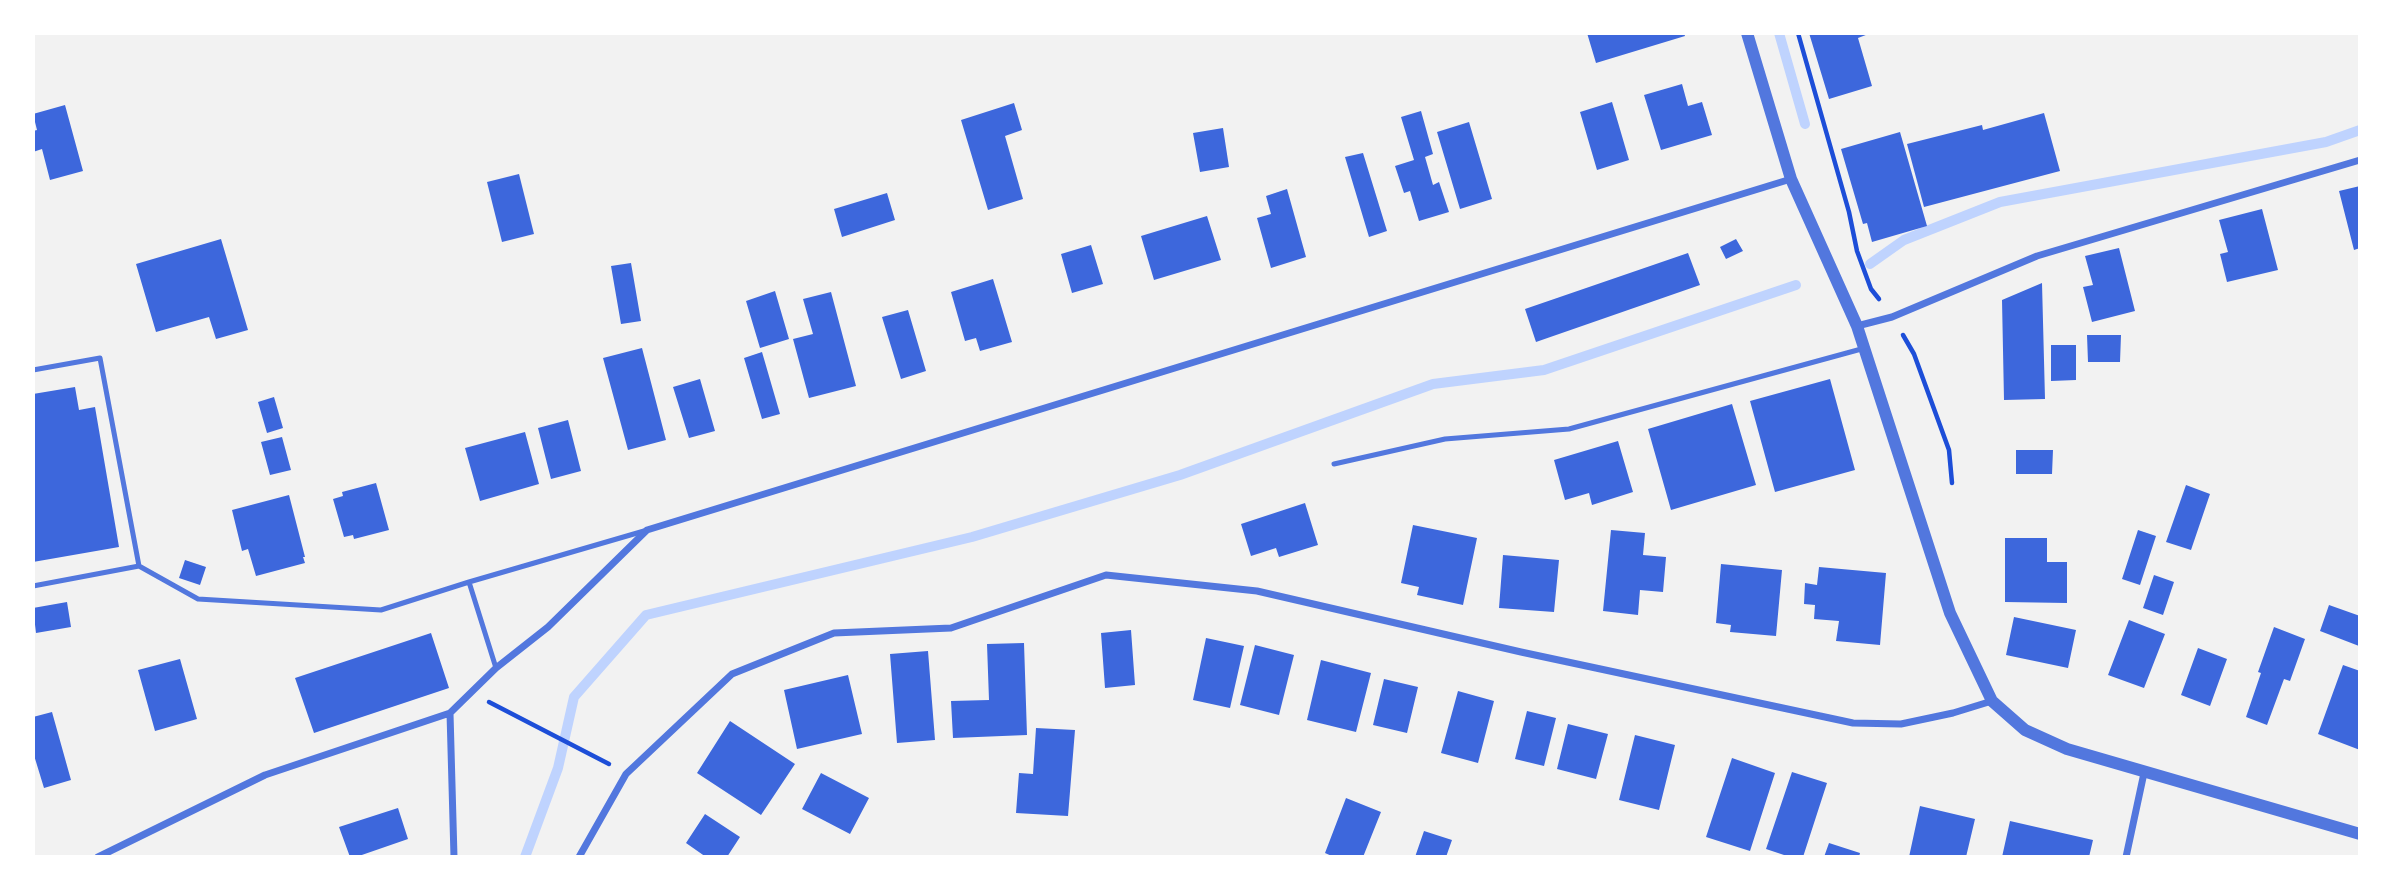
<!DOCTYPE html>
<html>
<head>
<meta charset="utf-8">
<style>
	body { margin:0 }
	#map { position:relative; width:2393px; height:890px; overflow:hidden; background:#f2f2f2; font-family:"IBM Plex Sans",sans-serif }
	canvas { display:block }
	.frame { position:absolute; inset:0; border:35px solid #fff; pointer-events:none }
</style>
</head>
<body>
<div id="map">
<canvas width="2393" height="890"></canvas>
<div class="frame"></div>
</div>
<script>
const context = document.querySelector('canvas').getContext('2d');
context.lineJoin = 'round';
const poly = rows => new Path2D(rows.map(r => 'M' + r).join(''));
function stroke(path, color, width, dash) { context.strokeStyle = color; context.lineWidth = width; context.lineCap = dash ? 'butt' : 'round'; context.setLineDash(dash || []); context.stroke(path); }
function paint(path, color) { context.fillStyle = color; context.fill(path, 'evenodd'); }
const stream = poly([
	[1779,33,1805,124],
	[1870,264,1904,240,2000,202,2326,142,2360,130],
	[525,857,558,768,574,697,646,615,972,537,1180,475,1433,384,1544,370,1796,285]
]);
const building = poly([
	[1587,33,1684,33,1685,36,1596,63],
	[1809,33,1871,33,1858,38,1872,86,1829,99],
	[1682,84,1688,106,1702,102,1712,135,1661,150,1644,95],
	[1612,102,1629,160,1597,170,1580,112],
	[1014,103,1022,130,1005,136,1023,199,988,210,961,120],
	[65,105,83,171,50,180,42,149,33,152,33,131,37,130,33,114],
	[1421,111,1433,154,1425,157,1433,185,1439,182,1449,212,1419,221,1410,191,1404,193,1395,166,1414,160,1401,117],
	[2044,113,2060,171,1924,207,1907,144,1982,125,1983,130],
	[1469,122,1492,199,1460,209,1437,132],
	[1223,128,1229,167,1200,172,1193,133],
	[1900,132,1927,226,1872,242,1867,223,1863,224,1841,149],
	[1363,153,1387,231,1369,237,1345,157],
	[519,174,534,234,502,242,487,182],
	[2360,186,2360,248,2354,250,2339,191],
	[1287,189,1306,257,1271,268,1257,218,1271,214,1266,196],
	[887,193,895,220,842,237,834,209],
	[2262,209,2278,270,2227,282,2220,254,2228,252,2219,220],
	[1207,216,1221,260,1154,280,1141,236],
	[221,239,248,330,216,339,209,317,156,332,136,264],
	[1736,239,1743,251,1726,259,1720,247],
	[1091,245,1103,284,1072,293,1061,254],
	[2119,248,2135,311,2092,322,2083,287,2093,285,2085,256],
	[1688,253,1700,285,1536,342,1525,309],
	[631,263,641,321,621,324,611,266],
	[993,279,1012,342,980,351,976,338,965,341,951,292],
	[2042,283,2045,399,2004,400,2002,300],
	[775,291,789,339,760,348,746,301],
	[831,292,856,386,809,398,793,339,813,334,803,299],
	[908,310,926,371,901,379,882,317],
	[2087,335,2121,335,2120,362,2088,362],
	[2051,345,2076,345,2076,380,2051,381],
	[642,348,666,440,628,450,603,358],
	[762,352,780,414,762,419,744,358],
	[700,379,715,431,689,438,673,387],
	[1830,379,1855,470,1775,492,1750,401],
	[75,387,79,410,95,407,119,547,33,562,33,394],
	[274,397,283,428,267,433,258,402],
	[1732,404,1756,485,1671,510,1648,429],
	[568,420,581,471,551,479,538,428],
	[525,432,539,484,480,501,465,448],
	[282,437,291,470,270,475,261,442],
	[1618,441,1633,492,1592,505,1589,493,1565,500,1554,460],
	[2016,450,2053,450,2052,474,2016,474],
	[376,483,389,530,354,539,353,535,344,537,333,499,343,496,342,492],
	[2186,485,2210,494,2191,550,2166,542],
	[289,495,305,557,303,557,305,563,256,576,248,549,242,551,232,510],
	[1305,503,1318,545,1279,557,1276,548,1251,556,1241,524],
	[1413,525,1477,538,1463,605,1417,595,1419,587,1401,583],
	[1611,530,1645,533,1643,555,1666,557,1663,592,1640,590,1638,615,1603,611],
	[2138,530,2156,536,2140,585,2122,579],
	[2005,538,2047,538,2047,562,2067,562,2067,603,2005,602],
	[1503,555,1559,560,1554,612,1499,608],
	[185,560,206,567,200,585,179,578],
	[1721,564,1782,570,1776,636,1730,632,1731,625,1716,623],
	[1819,567,1886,573,1880,645,1836,641,1839,621,1814,619,1815,605,1804,604,1805,583,1817,585],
	[2154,575,2174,582,2163,615,2143,608],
	[67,602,71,627,36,633,33,608],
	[2329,605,2360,616,2359,646,2320,631],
	[2014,617,2076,630,2068,668,2006,655],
	[2129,620,2165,634,2144,688,2108,675],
	[2274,627,2305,639,2290,681,2284,679,2267,725,2246,717,2261,673,2258,672],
	[1131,630,1135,685,1105,688,1101,633],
	[431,633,449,688,314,733,295,678],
	[1206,638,1244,646,1230,708,1193,700],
	[1024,643,1027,735,953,738,951,701,989,700,987,644],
	[1255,645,1294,655,1279,715,1240,705],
	[2198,648,2227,659,2210,706,2181,695],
	[928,651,935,740,897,743,890,654],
	[180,659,197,719,155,731,138,670],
	[1321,660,1371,673,1356,732,1307,720],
	[2343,665,2360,671,2360,750,2318,734],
	[848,675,862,734,797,749,784,690],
	[1384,679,1418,687,1407,733,1373,725],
	[1458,691,1494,701,1478,763,1441,753],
	[1527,711,1556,718,1544,766,1515,759],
	[52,712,71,780,44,788,33,752,33,717],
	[730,721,795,764,761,815,697,773],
	[1568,724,1608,734,1596,779,1557,769],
	[1036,728,1075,730,1068,816,1016,813,1019,773,1033,774],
	[1635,735,1675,745,1659,810,1619,800],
	[1732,758,1775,773,1750,851,1706,837],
	[1792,772,1827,783,1803,857,1790,857,1766,849],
	[821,773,869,798,850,834,802,809],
	[1346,798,1381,812,1363,857,1334,857,1325,853],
	[1920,806,1975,819,1966,857,1909,857],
	[398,808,408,839,356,857,350,857,339,827],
	[705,814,740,837,727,857,706,857,686,843],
	[2010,821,2093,840,2089,857,2002,857],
	[1424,831,1452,840,1446,857,1415,857],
	[1829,843,1860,853,1859,857,1824,857]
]);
const path = poly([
	[1798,33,1849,212,1857,251,1871,289,1879,299],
	[1903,335,1914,354,1949,450,1952,483],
	[489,702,609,764]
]);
const service = poly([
	[33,370,100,358,139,566,33,586],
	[1334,464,1445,439,1569,429,1865,348],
	[139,566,198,599,381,610,469,582,496,668],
	[469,582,644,531]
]);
const minor = poly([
	[1857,326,1892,317,2037,256,2360,160],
	[450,713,454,857],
	[98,857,265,775,450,713,496,668,548,627,647,530,1791,179],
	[579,857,626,774,732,674,834,633,951,628,1106,575,1257,591,1521,652,1853,723,1901,724,1953,713,1992,701],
	[2126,857,2144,773]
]);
const tertiary = poly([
	[1747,33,1791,179,1857,326,1950,613,1992,701,2025,730,2067,749,2360,834]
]);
stroke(stream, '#bfd3fe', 10);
paint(building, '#3d67dc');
stroke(path, '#1d4ed8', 4.5);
stroke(service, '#5277de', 5);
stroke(minor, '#5277de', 7);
stroke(tertiary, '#5277de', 12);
</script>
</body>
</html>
